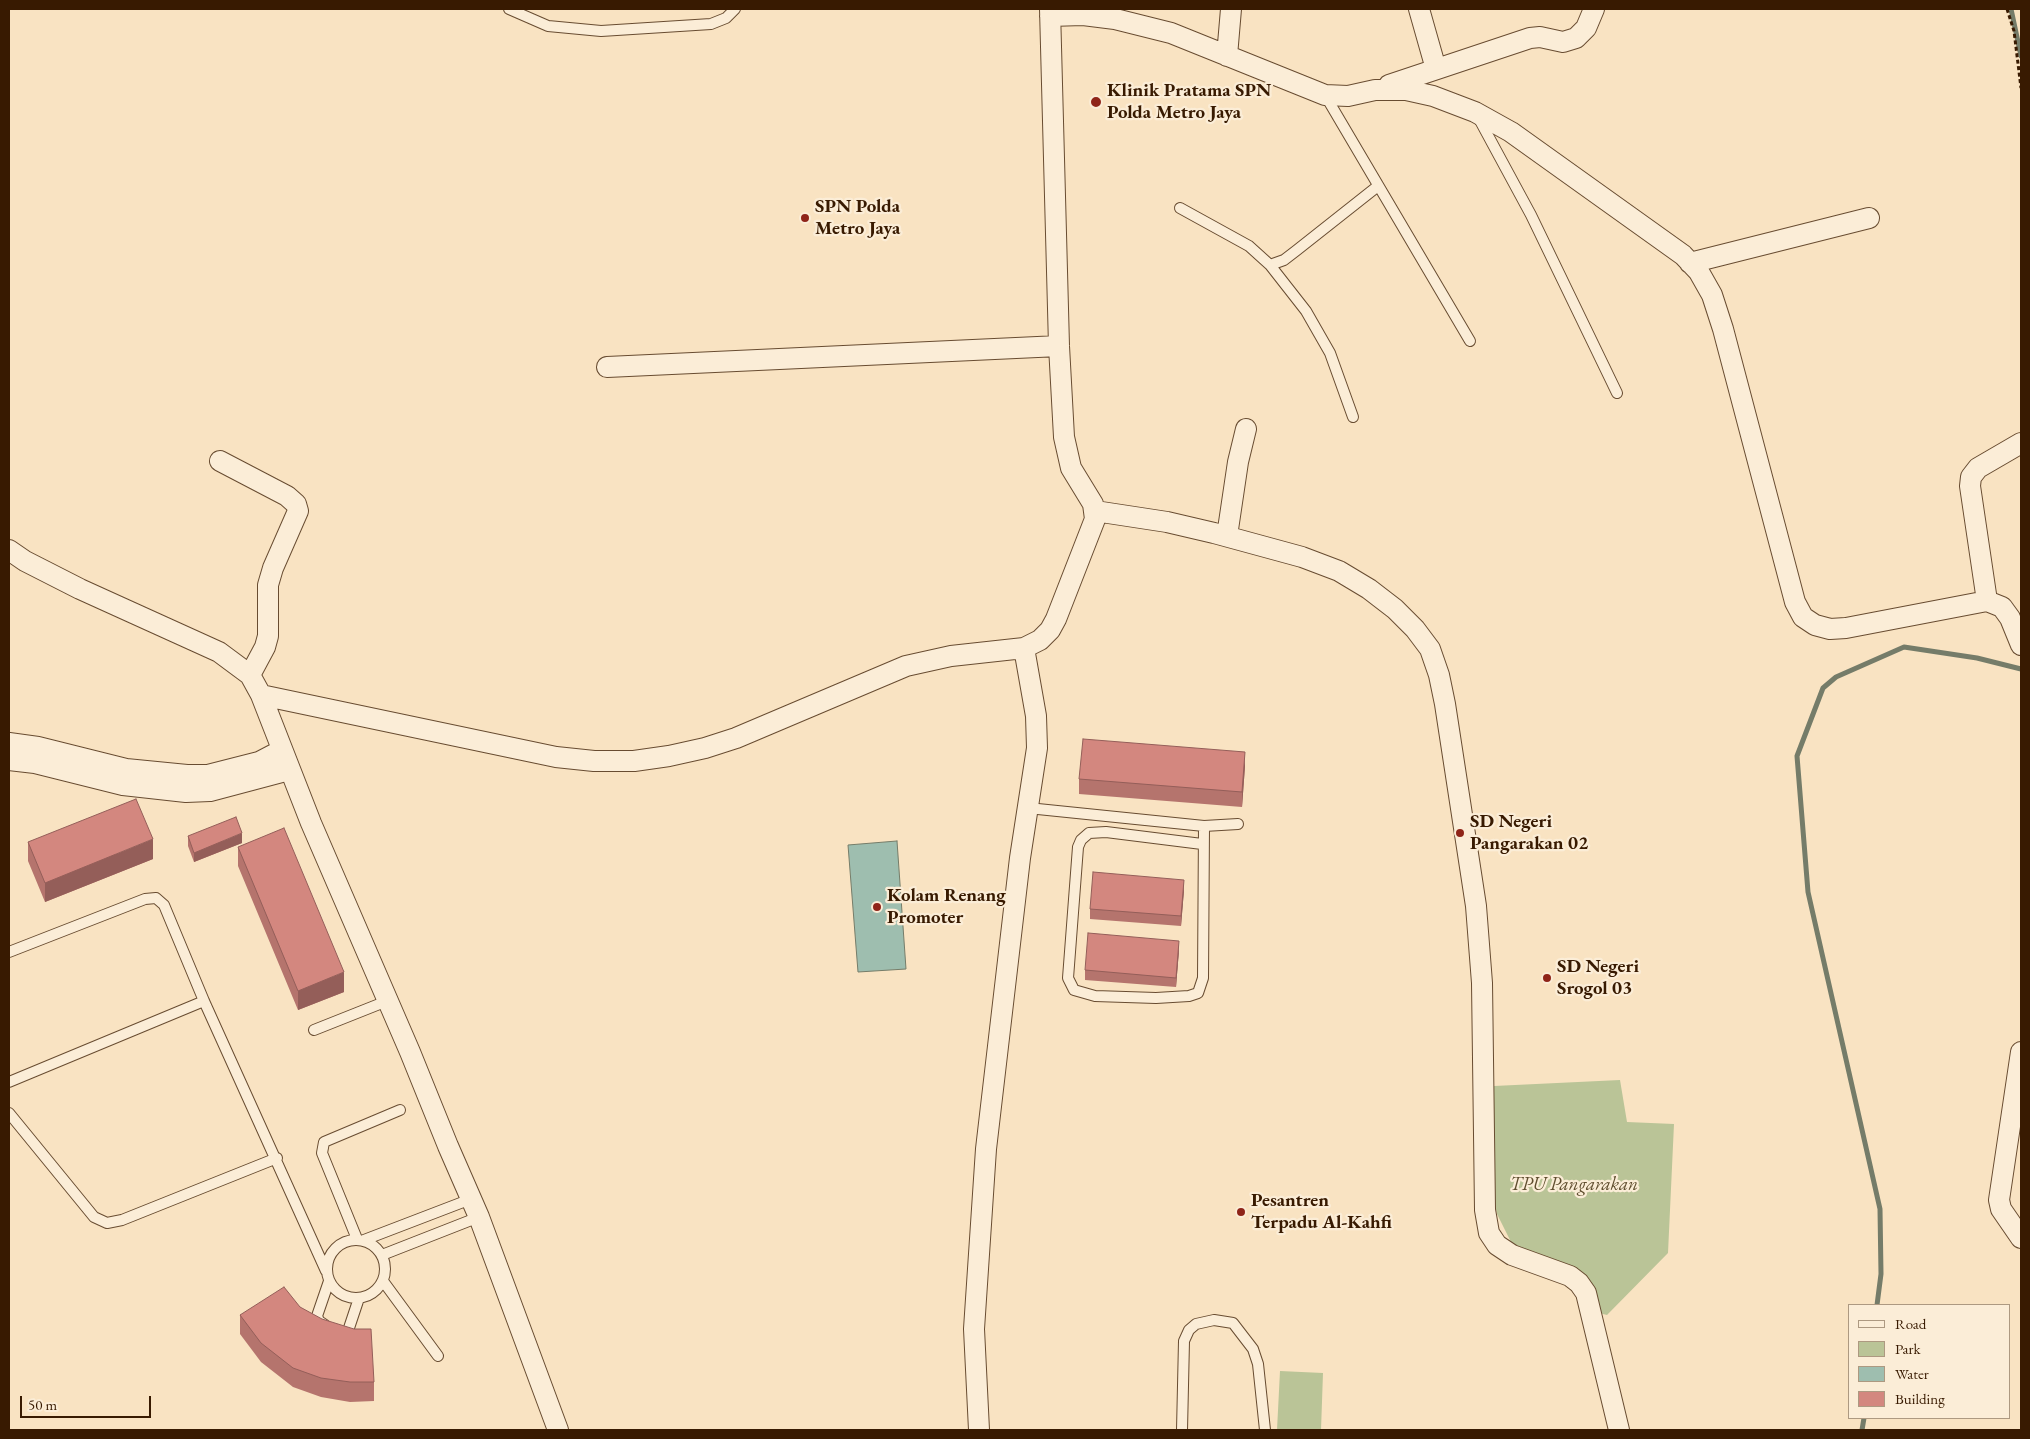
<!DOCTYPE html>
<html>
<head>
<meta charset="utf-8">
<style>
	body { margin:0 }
	#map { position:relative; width:2030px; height:1439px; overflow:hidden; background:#f9e3c2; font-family:"EB Garamond",serif }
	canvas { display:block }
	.frame { position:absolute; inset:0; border:10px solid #381a01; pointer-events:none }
	.legend { position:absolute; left:1848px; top:1304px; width:162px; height:115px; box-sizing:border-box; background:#fbedd7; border:1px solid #ad9981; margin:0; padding:6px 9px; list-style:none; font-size:15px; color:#381a01 }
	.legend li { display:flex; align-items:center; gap:10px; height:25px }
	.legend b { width:25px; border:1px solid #ad9981 }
	.scale { position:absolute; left:20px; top:1396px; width:131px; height:22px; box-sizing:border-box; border:2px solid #381a01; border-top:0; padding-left:6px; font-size:15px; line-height:18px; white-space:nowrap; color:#381a01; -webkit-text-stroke:4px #fbedd7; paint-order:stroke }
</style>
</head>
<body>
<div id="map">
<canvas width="2030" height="1439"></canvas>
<div class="frame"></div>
<ul class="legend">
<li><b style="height:6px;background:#fbedd7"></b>Road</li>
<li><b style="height:14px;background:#bac497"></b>Park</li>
<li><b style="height:14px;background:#9ebeaf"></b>Water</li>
<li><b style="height:14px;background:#d3877f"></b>Building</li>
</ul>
<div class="scale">50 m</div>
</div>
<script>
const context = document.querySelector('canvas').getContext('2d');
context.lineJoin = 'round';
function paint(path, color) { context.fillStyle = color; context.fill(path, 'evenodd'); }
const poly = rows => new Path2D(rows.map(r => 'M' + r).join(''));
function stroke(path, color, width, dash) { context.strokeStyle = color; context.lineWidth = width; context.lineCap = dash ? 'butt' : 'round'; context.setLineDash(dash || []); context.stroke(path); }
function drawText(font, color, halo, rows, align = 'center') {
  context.font = font + ' "EB Garamond",serif'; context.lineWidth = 4.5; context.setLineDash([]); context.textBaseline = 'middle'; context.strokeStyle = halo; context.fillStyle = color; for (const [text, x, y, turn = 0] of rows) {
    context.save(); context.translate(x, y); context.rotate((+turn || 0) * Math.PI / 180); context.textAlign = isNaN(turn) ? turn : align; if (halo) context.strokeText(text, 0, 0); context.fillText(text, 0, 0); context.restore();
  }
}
const green = poly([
	[1620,1080,1627,1122,1674,1124,1668,1253,1607,1315,1599,1313,1582,1287,1518,1256,1497,1214,1490,1182,1486,1153,1494,1086],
	[1280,1371,1323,1373,1321,1430,1277,1430]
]);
const water = poly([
	[897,841,906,969,858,972,848,845,897,841]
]);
const stream = poly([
	[2011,9,2021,56],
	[1877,1305,1881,1274,1880,1209,1808,892,1797,756,1823,688,1836,677,1904,647,1977,658,2021,669],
	[1862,1430,1864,1418]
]);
const path = poly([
	[2007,9,2014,31,2021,88]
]);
const service = poly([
	[509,9,548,26,601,31,711,24,726,18,735,9],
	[1325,95,1470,341],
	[1478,117,1531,215,1617,393],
	[1180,208,1249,246,1270,265,1284,260,1297,250,1378,186],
	[1270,265,1306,311,1330,353,1353,417],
	[1028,808,1204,826,1238,824],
	[1202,844,1106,832,1089,833,1081,840,1078,847,1068,978,1074,990,1095,996,1156,998,1189,996,1198,993,1203,978,1204,826],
	[9,952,145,899,156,898,164,905,204,1001,326,1271],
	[314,1030,387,1001],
	[9,1082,204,1001],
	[9,1113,94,1217,107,1223,122,1220,277,1158],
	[357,1239,322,1153,324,1142,400,1110],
	'327 1269a29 29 0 1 1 58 0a29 29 0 1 1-58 0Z',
	[364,1240,471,1199],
	[382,1255,479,1217],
	[383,1281,438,1356],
	[325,1325,319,1321,317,1316,329,1281],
	[340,1333,348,1331,359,1298],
	[1182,1430,1184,1341,1189,1330,1196,1324,1214,1320,1233,1323,1253,1349,1258,1364,1265,1430]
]);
const minor = poly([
	[1419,9,1436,69],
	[1050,16,1083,15,1115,19,1171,33,1325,95,1348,96,1375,90,1406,90,1433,96,1475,112,1511,132,1683,255,1699,272,1712,295,1723,329,1795,602,1803,617,1815,625,1830,629,1846,628,1987,601,2002,607,2010,618,2021,645],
	[1227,56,1231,9],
	[1389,85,1530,38,1540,37,1563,42,1576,38,1586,28,1594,9],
	[1690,263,1869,218],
	[607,367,1059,346],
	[220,461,287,496,296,504,298,511,273,568,268,585,268,636,265,647,250,675],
	[1095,511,1167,522,1214,533,1302,557,1339,571,1369,589,1395,609,1415,629,1430,649,1439,675,1445,704,1476,906,1482,983,1485,1210,1489,1233,1497,1245,1512,1255,1570,1276,1579,1283,1586,1293,1619,1430],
	[1227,536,1238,462,1246,429],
	[9,550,25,561,80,589,219,652,250,675,261,695,556,757,594,761,634,761,669,756,705,748,736,738,906,666,951,656,1024,648,1040,640,1050,630,1056,619,1095,519,1093,504,1071,468,1064,437,1059,346,1050,9],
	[1987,601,1970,486,1971,477,1978,468,2021,443],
	[261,695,311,823,410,1052,448,1146,479,1217,558,1430],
	[9,743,38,747,126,769,187,775,208,775,259,762,282,750],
	[9,760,35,763,123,785,186,792,210,791,289,770],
	[2021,1052,1999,1200,2001,1209,2021,1238],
	[979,1430,974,1329,986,1149,1020,858,1037,748,1036,716,1024,648]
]);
const wall = poly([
	[1245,766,1242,807,1079,794,1079,779],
	[188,836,242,843,194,862,188,846],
	[28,842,153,859,45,902,28,861],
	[238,847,344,992,298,1010,238,866],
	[1184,890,1181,926,1090,919,1090,909],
	[1179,950,1176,987,1085,980,1085,970],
	[300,1307,374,1382,374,1401,350,1402,321,1397,293,1387,261,1362,240,1334,240,1315]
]);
const shadedWall = poly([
	[1245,752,1245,766,1242,807,1242,792],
	[242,833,242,843,194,862,194,853],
	[153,839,153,859,45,902,45,883],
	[1184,880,1184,890,1181,926,1181,916],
	[1179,941,1179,950,1176,987,1176,978],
	[344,972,344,992,298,1010,298,991]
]);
const building = poly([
	[1083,739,1245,752,1242,792,1079,779,1083,739],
	[136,799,153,839,45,883,28,842,136,799],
	[236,817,242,833,194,853,188,836,236,817],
	[284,828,344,972,298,991,238,847,284,828],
	[1093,872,1184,880,1181,916,1090,909,1093,872],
	[1088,933,1179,941,1176,978,1085,970,1088,933],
	[284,1287,300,1307,322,1319,354,1329,371,1329,374,1382,350,1382,321,1378,293,1368,261,1343,240,1315,284,1287]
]);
const markers = [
	[1096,102,6,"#8f2418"],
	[805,218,5,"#8f2418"],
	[1460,833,5,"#8f2418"],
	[877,907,5,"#8f2418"],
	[1547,978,5,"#8f2418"],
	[1241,1212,5,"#8f2418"]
];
const poiNames = [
	["Klinik Pratama SPN",1107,91],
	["Polda Metro Jaya",1107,113],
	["SPN Polda",815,207],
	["Metro Jaya",815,229],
	["SD Negeri",1470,822],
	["Pangarakan 02",1470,844],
	["Kolam Renang",887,896],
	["Promoter",887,918],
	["SD Negeri",1557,967],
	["Srogol 03",1557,989],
	["Pesantren",1251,1201],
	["Terpadu Al-Kahfi",1251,1223]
];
const parkNames = [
	["TPU Pangarakan",1574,1185]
];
paint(green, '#bac497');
paint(water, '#9ebeaf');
stroke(water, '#757c69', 1);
stroke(stream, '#757c69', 5);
stroke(service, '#684c31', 12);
stroke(minor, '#684c31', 22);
stroke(path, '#381a01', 3, [4, 2.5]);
stroke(service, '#fbedd7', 10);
stroke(minor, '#fbedd7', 20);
paint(wall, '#b5746d');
paint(shadedWall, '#945e59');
paint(building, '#d3877f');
stroke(building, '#945e59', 1);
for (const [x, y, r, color] of markers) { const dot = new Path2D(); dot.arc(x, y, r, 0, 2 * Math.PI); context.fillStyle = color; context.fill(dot); stroke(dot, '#fbedd7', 2); }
drawText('bold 19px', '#381a01', '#fbedd7', poiNames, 'left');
drawText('italic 19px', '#5f4d2e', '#fbedd7', parkNames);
</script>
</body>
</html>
